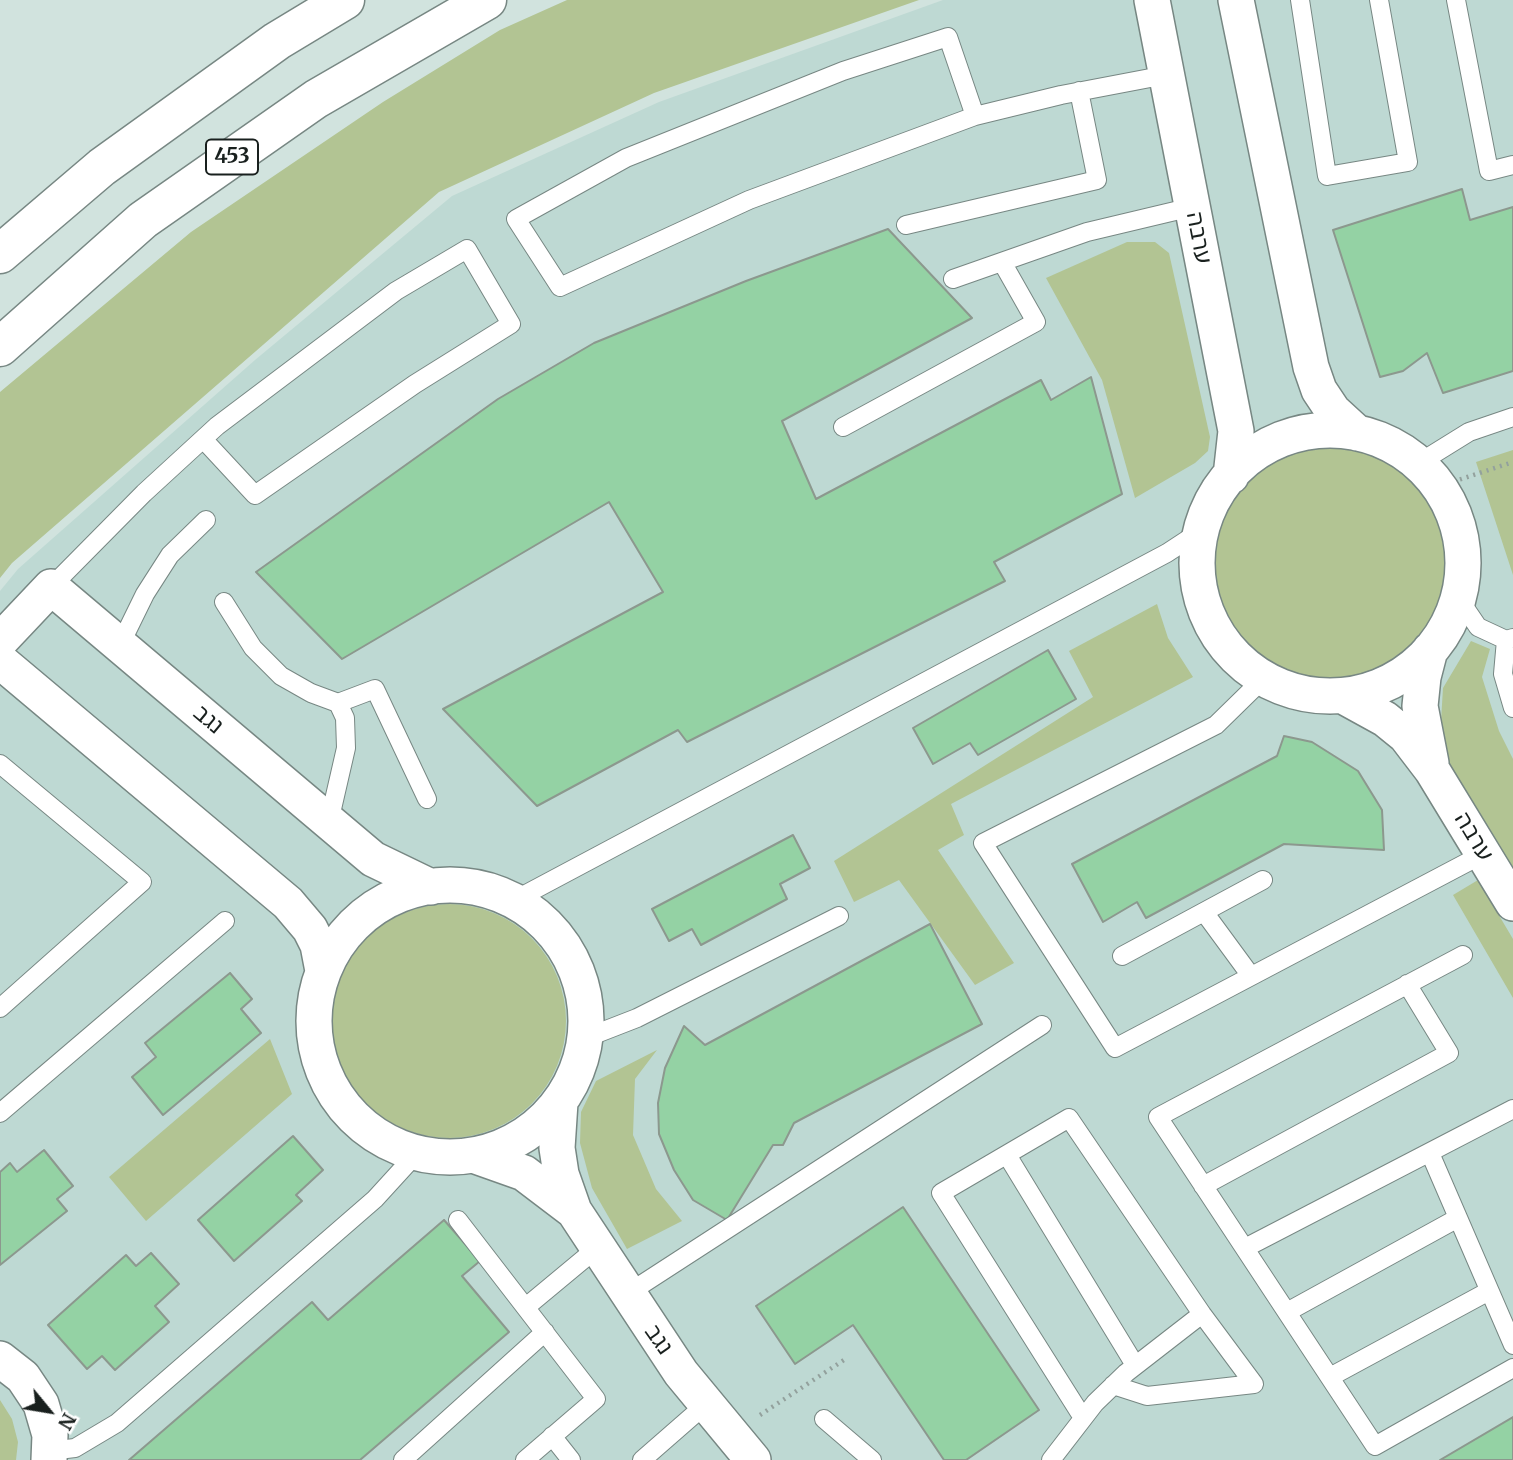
<!DOCTYPE html>
<html>
<head>
<meta charset="utf-8">
<style>
	body { margin:0 }
	#map { position:relative; width:1513px; height:1460px; overflow:hidden; background:#d1e3de; font-family:Merriweather,serif }
	canvas { display:block }
	.north { position:absolute; left:14px; top:1376px; width:70px; height:70px; -webkit-text-stroke:5px #fff; paint-order:stroke; rotate:120deg; font-size:19px; font-weight:700; line-height:28px; text-align:center; color:#19201e }
	.north::after { content:''; display:block; margin:auto; width:24px; height:32px; background:#19201e; clip-path:polygon(50% 0,100% 100%,50% 72%,0 100%) }
</style>
</head>
<body>
<div id="map">
<canvas width="1513" height="1460"></canvas>
<div class="north">N</div>
</div>
<script>
const context = document.querySelector('canvas').getContext('2d');
context.lineJoin = 'round';
function paint(path, color) { context.fillStyle = color; context.fill(path, 'evenodd'); }
const poly = rows => new Path2D(rows.map(r => 'M' + r).join(''));
function stroke(path, color, width, dash) { context.strokeStyle = color; context.lineWidth = width; context.lineCap = dash ? 'butt' : 'round'; context.setLineDash(dash || []); context.stroke(path); }
function drawText(font, color, halo, rows, align = 'center') {
  context.font = font + ' Merriweather,"Noto Sans Hebrew",serif'; context.lineWidth = 6; context.setLineDash([]); context.textBaseline = 'middle'; context.strokeStyle = halo; context.fillStyle = color; for (const [text, x, y, turn = 0] of rows) {
    context.save(); context.translate(x, y); context.rotate((+turn || 0) * Math.PI / 180); context.textAlign = isNaN(turn) ? turn : align; if (halo) context.strokeText(text, 0, 0); context.fillText(text, 0, 0); context.restore();
  }
}
const built = poly([
	[943,0,1513,0,1513,1460,0,1460,0,591,18,569,255,360,452,196,659,102]
]);
const green = poly([
	[567,0,919,0,654,93,439,192,12,563,0,578,0,392,191,232,383,102,500,30],
	[1127,242,1155,242,1169,253,1210,437,1208,451,1195,463,1135,498,1102,380,1046,278],
	'1212 563a117 117 0 1 1 234 0a117 117 0 1 1-234 0Z',
	[1513,450,1513,575,1476,462],
	[1157,604,1168,638,1193,677,951,804,964,835,938,850,1014,963,975,985,899,880,854,902,834,861,1093,697,1069,651],
	[1471,641,1490,649,1482,677,1499,731,1513,759,1513,874,1449,769,1441,721,1443,688],
	[1478,880,1513,939,1513,998,1453,895],
	'332 1021a117 117 0 1 1 234 0a117 117 0 1 1-234 0Z',
	[270,1039,292,1094,146,1221,109,1177],
	[657,1050,635,1079,633,1135,656,1189,682,1221,627,1249,592,1188,580,1143,581,1112,596,1081],
	[0,1400,12,1419,18,1442,16,1460,0,1460]
]);
const building = poly([
	[1462,189,1470,220,1513,207,1513,371,1443,393,1427,353,1403,371,1380,377,1333,230,1462,189],
	[888,229,972,318,782,421,816,499,1041,380,1051,400,1091,377,1122,494,994,562,1005,581,687,742,678,730,537,806,443,709,663,592,609,502,342,659,256,572,498,399,594,343,746,281,888,229],
	[1048,650,1076,699,978,755,970,743,933,764,913,728,1048,650],
	[1284,736,1312,742,1358,771,1382,810,1384,850,1284,844,1146,918,1137,902,1103,922,1072,864,1277,756,1284,736],
	[793,835,810,868,780,884,787,899,701,945,692,929,669,941,652,909,793,835],
	[930,924,982,1024,794,1123,783,1145,773,1145,727,1220,693,1200,674,1170,659,1134,658,1103,665,1068,684,1026,705,1045,930,924],
	[230,973,252,999,241,1009,261,1033,163,1115,132,1077,156,1057,145,1043,230,973],
	[293,1136,323,1170,296,1195,302,1201,234,1261,198,1220,293,1136],
	[44,1150,73,1186,57,1199,67,1211,0,1265,0,1172,10,1163,17,1172,44,1150],
	[903,1207,1039,1410,966,1460,944,1460,853,1325,795,1364,756,1306,903,1207],
	[444,1220,480,1261,462,1276,509,1332,360,1460,129,1460,312,1302,328,1320,444,1220],
	[151,1253,179,1284,155,1306,169,1322,115,1370,102,1356,87,1369,48,1325,126,1255,136,1266,151,1253],
	[1513,1417,1513,1460,1440,1460,1513,1417]
]);
const path = poly([
	[1440,486,1513,462],
	[760,1415,847,1358]
]);
const service = poly([
	[1300,0,1327,176,1408,162,1379,0],
	[1456,0,1489,171,1513,165],
	[975,116,948,37,843,71,626,158,516,219,560,287,749,200,975,116,1061,95,1166,75],
	[906,225,1097,180,1079,91],
	[953,279,1087,232,1192,207],
	[843,427,1036,322,1002,262],
	[1419,463,1469,432,1513,417],
	[51,587,144,493,217,426,396,291,467,249,511,324,415,384,255,495,203,439],
	[1459,599,1478,627,1506,640,1513,638],
	[224,602,253,648,281,676,311,693,338,703,345,718,346,748,329,822],
	[1506,640,1503,674,1513,708],
	[120,645,145,594,170,555,206,520],
	[1262,680,1216,725,983,843,1115,1048,1483,854],
	[338,703,375,689,427,799],
	[0,764,142,882,0,1008],
	[513,901,1167,553,1199,532],
	[1204,912,1251,976],
	[1463,955,1158,1117,1375,1446,1513,1368],
	[1122,956,1263,880],
	[583,1039,637,1018,839,916],
	[0,1113,225,921],
	[1430,1153,1513,1345],
	[1007,1155,1135,1365],
	[1203,1186,1449,1053,1407,984],
	[458,1220,596,1399,525,1460],
	[1245,1248,1513,1109],
	[627,1294,1042,1025],
	[526,1307,597,1248],
	[1287,1312,1458,1218],
	[1330,1377,1489,1291],
	[1083,1418,941,1193,1069,1118,1202,1314,1254,1384,1147,1396,1113,1385],
	[824,1419,872,1460],
	[552,1436,571,1460],
	[49,1451,75,1448,117,1423,375,1199,417,1153],
	[403,1460,545,1332],
	[642,1460,705,1405],
	[1051,1460,1095,1403,1126,1373,1202,1314]
]);
const minor = poly([
	[1152,0,1236,431,1231,476],
	[1236,0,1311,367,1319,390,1333,411,1357,433],
	'1197 563a133 133 0 1 1 266 0a133 133 0 1 1-266 0Z',
	[0,641,51,587,373,859,431,887],
	[1430,650,1423,677,1420,706,1431,763],
	[0,661,288,903,310,929,318,945,323,971],
	[1345,697,1385,719,1406,736,1432,770,1513,903],
	'314 1021a136 136 0 1 1 272 0a136 136 0 1 1-272 0Z',
	[560,1102,557,1148,561,1174,574,1211,681,1373,753,1460],
	[476,1156,524,1173,574,1211],
	[0,1359,23,1377,41,1404,50,1435,49,1460]
]);
const primary = poly([
	[0,254,102,167,277,41,345,0],
	[0,347,143,220,316,99,487,0]
]);
const shields = [
	[232,157,52]
];
const shieldNames = [
	["453",232,157]
];
const streetNames = [
	["ערבה",1198,238,79],
	["נגב",208,720,40],
	["ערבה",1473,837,59],
	["נגב",658,1340,55]
];
paint(built, '#bed9d3');
paint(green, '#b2c493');
paint(building, '#94d2a4');
stroke(building, '#8c988e', 2);
stroke(service, '#778783', 20);
stroke(minor, '#778783', 38);
stroke(primary, '#778783', 41);
stroke(path, '#93a19d', 4.5, [2, 5]);
stroke(service, '#fff', 18);
stroke(minor, '#fff', 35);
stroke(primary, '#fff', 38);
for (const [x, y, w] of shields) { const box = new Path2D(); box.roundRect(x - w / 2, y - 17.5, w, 35, 5); context.fillStyle = '#fff'; context.fill(box); stroke(box, '#19201e', 2); }
drawText('bold 21px', '#19201e', null, shieldNames);
drawText('23px', '#19201e', '#fff', streetNames);
</script>
</body>
</html>
